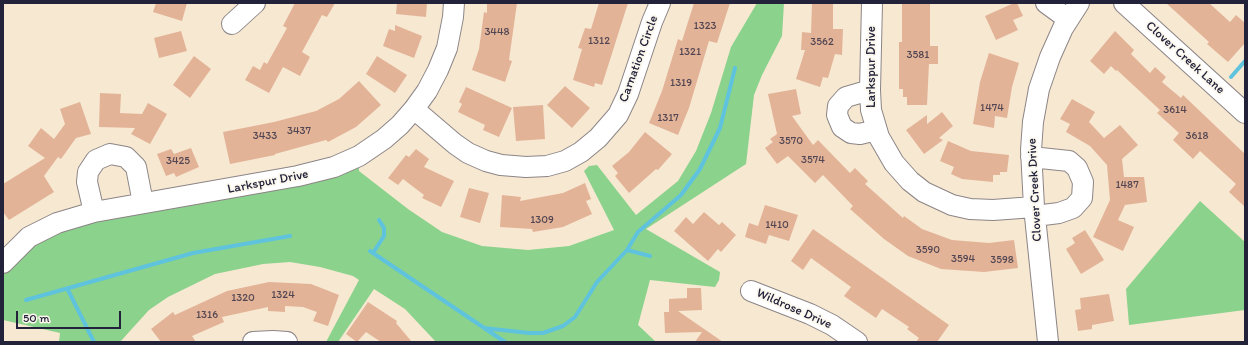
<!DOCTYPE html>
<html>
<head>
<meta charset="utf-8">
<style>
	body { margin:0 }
	#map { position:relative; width:1248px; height:345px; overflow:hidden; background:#f7e8d2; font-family:Itim,sans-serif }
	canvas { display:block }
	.frame { position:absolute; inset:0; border:4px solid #22223b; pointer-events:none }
	.scale { position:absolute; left:16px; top:311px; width:105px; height:18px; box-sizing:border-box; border:2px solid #22223b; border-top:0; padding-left:5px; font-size:12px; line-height:14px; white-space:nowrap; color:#22223b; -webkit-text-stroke:3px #fbf7ec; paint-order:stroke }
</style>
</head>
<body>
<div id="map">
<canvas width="1248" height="345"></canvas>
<div class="frame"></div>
<div class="scale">50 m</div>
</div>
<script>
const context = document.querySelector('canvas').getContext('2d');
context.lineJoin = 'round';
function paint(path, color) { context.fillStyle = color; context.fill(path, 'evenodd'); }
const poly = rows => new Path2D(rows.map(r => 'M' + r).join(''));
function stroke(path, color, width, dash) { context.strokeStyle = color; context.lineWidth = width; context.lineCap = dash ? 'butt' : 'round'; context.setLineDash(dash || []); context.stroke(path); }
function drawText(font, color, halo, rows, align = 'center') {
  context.font = font + ' Itim,sans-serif'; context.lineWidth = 3.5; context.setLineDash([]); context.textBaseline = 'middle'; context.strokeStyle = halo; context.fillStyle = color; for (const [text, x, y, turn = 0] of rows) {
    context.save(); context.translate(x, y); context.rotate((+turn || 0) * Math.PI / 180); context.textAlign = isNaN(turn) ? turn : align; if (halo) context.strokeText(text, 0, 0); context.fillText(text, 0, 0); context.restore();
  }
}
const green = poly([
	[757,3,784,3,782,36,762,75,754,95,746,164,646,229,720,272,719,280,715,287,650,280,638,325,656,342,436,342,405,309,374,289,338,342,326,342,359,280,353,276,320,267,290,262,263,264,215,274,168,297,149,310,120,342,59,342,60,333,3,320,3,263,29,237,359,156,359,171,408,209,442,232,482,246,528,250,569,246,614,230,584,171,589,166,597,165,636,215,678,181,696,151,711,113,731,47],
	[1200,201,1245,242,1245,310,1129,325,1126,289]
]);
const stream = poly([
	[1231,77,1245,61],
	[627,250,650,256],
	[370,251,505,342],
	[373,253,384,236,384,228,379,220],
	[67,288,94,342],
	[26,300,193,253,290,236],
	[484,328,529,333,543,333,563,326,575,317,597,282,627,250,638,232,681,195,700,169,720,128,735,68]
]);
const building = poly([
	[156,3,187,3,182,21,153,12],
	[295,3,335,3,327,17,322,15,302,52,310,57,300,76,283,67,269,93,245,80,253,66,260,70,264,62,267,64,287,28,283,26],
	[397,3,427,3,426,17,396,14],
	[487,3,517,3,509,60,512,61,505,82,472,70,479,49,484,12,487,13],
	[599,3,628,3,602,85,595,83,594,87,573,80,582,49,578,48,585,28,591,29],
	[694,3,730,3,717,43,709,41,689,108,678,135,649,123,662,91,678,39,682,41],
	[812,3,833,3,833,29,843,29,842,55,835,54,828,78,823,77,820,87,796,79,805,50,801,50,802,32,811,33],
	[902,3,930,3,930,46,938,46,938,64,929,64,927,105,907,105,907,97,903,97,903,89,899,89,899,42,902,42],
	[1014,3,1017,3,1023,16,1013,20,1018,30,996,40,985,16],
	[1166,3,1209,3,1230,22,1236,15,1245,23,1245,43,1228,62,1207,44,1209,42],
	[395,25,422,36,414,58,383,46,389,29,395,31],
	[181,31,187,51,159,58,154,38],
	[1115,31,1134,50,1131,54,1150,73,1155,67,1166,77,1162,82,1181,98,1183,95,1245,154,1245,207,1229,192,1236,184,1200,151,1193,159,1173,140,1179,133,1157,113,1160,110,1117,70,1116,71,1111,66,1104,74,1090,61],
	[989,53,1019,63,1012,87,1007,118,995,116,994,128,973,124,980,82],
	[194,56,211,69,190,98,173,85],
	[377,56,407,75,395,93,366,74],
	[359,81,381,105,356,127,328,142,326,140,275,154,275,155,230,164,223,132,274,122,316,111,339,99],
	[565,86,590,108,572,128,547,105],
	[466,87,512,108,499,137,483,130,485,125,458,112,462,104,459,102],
	[796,89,801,114,792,116,813,145,818,140,850,173,855,168,868,181,865,184,903,218,904,216,922,229,952,240,989,243,1014,240,1018,268,984,272,941,269,908,256,884,239,850,209,853,206,823,175,815,183,788,156,777,164,765,148,773,142,770,139,777,134,768,94],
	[100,93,121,94,120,113,142,114,148,103,167,114,150,144,131,134,135,128,99,127],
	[1072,99,1095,112,1089,122,1104,138,1120,125,1138,145,1122,159,1124,177,1144,177,1147,202,1125,205,1118,220,1134,227,1123,251,1093,237,1110,200,1107,165,1090,146,1066,132,1070,124,1060,119],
	[80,102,91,134,76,138,61,159,58,157,44,176,54,192,9,220,3,212,3,184,45,158,28,146,41,128,54,139,65,124,60,109],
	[543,105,545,139,516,141,513,107],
	[942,112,953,126,939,138,943,140,924,154,906,130,927,115,927,124],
	[645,132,672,154,658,170,656,169,629,193,615,176,618,173,612,166,629,152],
	[948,141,971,151,1009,155,1007,172,1000,172,1000,175,993,175,993,182,962,179,951,174,954,167,940,161],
	[191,148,199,167,176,177,174,173,166,176,157,154,171,149,174,154],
	[416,149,429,159,424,167,454,181,441,207,422,198,424,195,403,179,398,185,388,178,406,155,409,157],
	[585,183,591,199,586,201,592,214,563,227,533,232,532,229,500,227,502,195,521,197,520,201,563,193],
	[469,188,489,193,480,223,460,217],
	[765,205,798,215,789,241,769,235,766,244,745,237,749,223,758,226],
	[704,212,719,225,722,222,736,235,721,252,718,249,708,261,674,231,686,217,693,224],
	[813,229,949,325,937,342,916,342,919,338,907,329,909,327,882,309,876,318,857,305,844,296,851,287,811,258,803,270,791,261],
	[1085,230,1104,260,1081,274,1066,249,1075,243,1072,238],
	[269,282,311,284,339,295,328,326,313,321,317,312,303,307,285,306,285,312,268,311,268,307,222,317,224,322,192,336,196,342,161,342,151,329,173,312,175,315,227,291],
	[687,288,701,288,702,310,678,311,723,342,695,342,702,332,665,333,664,312,669,312,669,299,687,298],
	[1109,294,1114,321,1092,325,1092,329,1078,331,1075,310,1081,309,1080,298],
	[368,302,397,321,396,323,412,342,381,342,366,332,357,342,346,334]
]);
const minor = poly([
	[872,3,870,90,871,110,879,137,894,163,910,181,924,192,952,205,970,209,993,210,1034,207],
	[1046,3,1068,19],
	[1124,3,1245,113],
	[232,24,255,3],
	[870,90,846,97,838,106,837,115,842,127,851,133,860,134,876,130],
	[414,109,455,144,468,153,486,161,501,165,526,167,547,166,565,161,581,152,598,138,618,115,628,94,652,22,660,3],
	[1031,157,1069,161,1077,168,1083,182,1082,198,1073,208,1059,213,1035,216],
	[94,212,87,182,88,172,96,160,110,154,126,157,136,167,143,203],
	[3,263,29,237,57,223,94,212,298,176,334,167,359,156,384,139,400,125,414,109,427,91,438,70,447,48,453,17,454,3],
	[751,291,810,314,832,325,857,342],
	[253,342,273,341,287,342],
	[1048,342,1034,207,1031,150,1033,122,1039,89,1050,57,1063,28,1079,3]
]);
const numberNames = [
	["1323",705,26],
	["3448",497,32],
	["1312",599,41],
	["3562",822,42],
	["1321",690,52],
	["3581",918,55],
	["1319",681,83],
	["1474",992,108],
	["3614",1175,110],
	["1317",668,118],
	["3437",299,131],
	["3433",265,136],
	["3618",1197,136],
	["3570",791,141],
	["3574",813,160],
	["3425",178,161],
	["1487",1127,185],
	["1309",542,220],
	["1410",777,225],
	["3590",928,250],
	["3594",963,259],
	["3598",1002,260],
	["1324",283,295],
	["1320",243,298],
	["1316",207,315]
];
const streetNames = [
	["Clover Creek Lane",1185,58,42],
	["Carnation Circle",639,59,-70],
	["Larkspur Drive",872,67,-90],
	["Larkspur Drive",268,182,-11],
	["Clover Creek Drive",1035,190,-93],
	["Wildrose Drive",794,309,24]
];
paint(green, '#8bd28c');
stroke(stream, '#5fc3dd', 4);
paint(building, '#e3b397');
stroke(minor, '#8c8586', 22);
stroke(minor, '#fff', 20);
drawText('11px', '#524652', null, numberNames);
drawText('13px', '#22223b', '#fbf7ec', streetNames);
</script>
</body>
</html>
